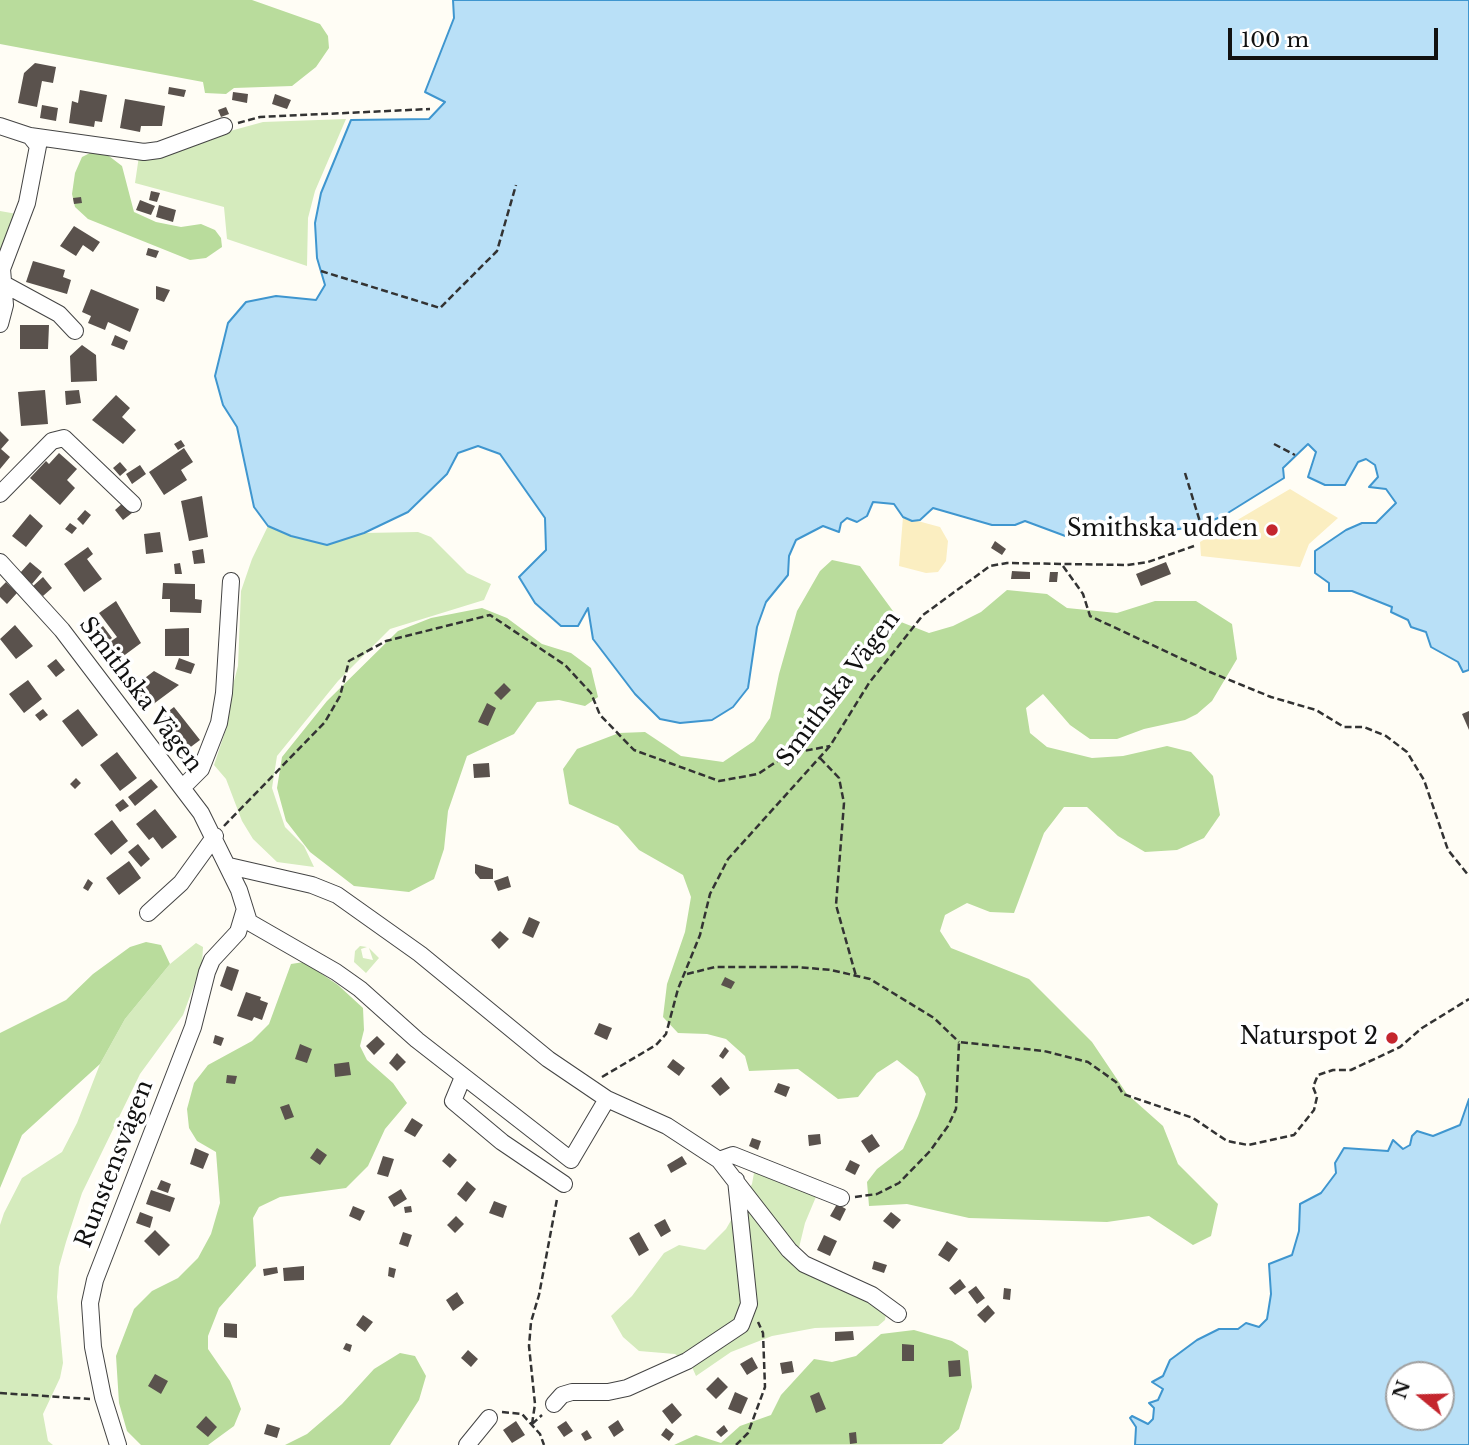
<!DOCTYPE html>
<html>
<head>
<meta charset="utf-8">
<style>
	body { margin:0 }
	#map { position:relative; width:1469px; height:1445px; overflow:hidden; background:#fffdf5; font-family:"Libre Baskerville",serif }
	canvas { display:block }
	.north { position:absolute; left:1385px; top:1361px; width:70px; height:70px; box-sizing:border-box; background:#fff; border:2px solid #a0a0a0; border-radius:50%; rotate:289deg; font-size:19px; font-weight:700; line-height:28px; text-align:center; color:#111 }
	.north::after { content:''; display:block; margin:auto; width:24px; height:32px; background:#c4262e; clip-path:polygon(50% 0,100% 100%,50% 72%,0 100%) }
	.scale { position:absolute; left:1228px; top:28px; width:210px; height:32px; box-sizing:border-box; border:4px solid #111; border-top:0; padding-left:9px; font-size:21px; line-height:24px; white-space:nowrap; color:#111; -webkit-text-stroke:5px #fff; paint-order:stroke }
</style>
</head>
<body>
<div id="map">
<canvas width="1469" height="1445"></canvas>
<div class="north">N</div>
<div class="scale">100 m</div>
</div>
<script>
const context = document.querySelector('canvas').getContext('2d');
context.lineJoin = 'round';
function paint(path, color) { context.fillStyle = color; context.fill(path, 'evenodd'); }
const poly = rows => new Path2D(rows.map(r => 'M' + r).join(''));
function stroke(path, color, width, dash) { context.strokeStyle = color; context.lineWidth = width; context.lineCap = dash ? 'butt' : 'round'; context.setLineDash(dash || []); context.stroke(path); }
function drawText(font, color, halo, rows, align = 'center') {
  context.font = font + ' "Libre Baskerville",serif'; context.lineWidth = 7; context.setLineDash([]); context.textBaseline = 'middle'; context.strokeStyle = halo; context.fillStyle = color; for (const [text, x, y, turn = 0] of rows) {
    context.save(); context.translate(x, y); context.rotate((+turn || 0) * Math.PI / 180); context.textAlign = isNaN(turn) ? turn : align; if (halo) context.strokeText(text, 0, 0); context.fillText(text, 0, 0); context.restore();
  }
}
const green = poly([
	[346,119,315,191,308,218,307,266,227,239,224,207,135,183,139,156,263,122],
	[0,211,17,214,6,244,0,249],
	[268,526,291,536,327,545,364,533,418,532,431,537,467,573,491,584,484,600,390,629,338,681,277,756,272,788,285,827,304,846,314,867,277,862,253,839,242,821,226,779,214,765,227,726,230,696,238,666,241,591,252,559],
	[196,943,203,947,202,964,183,1015,140,1074,82,1193,66,1242,59,1267,57,1297,63,1363,60,1378,43,1414,48,1441,53,1445,0,1445,0,1225,4,1213,22,1178,62,1152,77,1123,100,1064,125,1019,170,964],
	[360,946,367,947,361,949,363,958,373,960,369,948,379,958,366,973,354,962,355,951],
	[763,1168,818,1192,805,1223,796,1260,871,1298,886,1314,885,1320,878,1326,815,1328,772,1336,731,1352,696,1376,692,1367,675,1354,639,1351,623,1337,611,1316,632,1296,664,1253,679,1245,705,1250,726,1229,752,1184,754,1173]
]);
const forest = poly([
	[0,0,252,0,320,24,328,36,329,48,316,67,292,86,234,88,226,94,205,93,203,82,0,44],
	[92,152,105,153,122,166,134,212,156,222,181,227,201,224,215,230,221,238,222,247,206,258,190,260,88,219,75,207,72,194,75,173,82,157],
	[832,560,860,566,901,622,929,633,953,626,981,612,1007,590,1047,594,1067,608,1117,613,1155,601,1196,601,1232,624,1237,659,1212,701,1197,714,1185,720,1144,729,1117,739,1090,739,1070,725,1043,694,1026,708,1030,733,1047,747,1092,758,1123,756,1167,746,1191,752,1213,776,1220,815,1204,838,1177,850,1145,852,1118,836,1087,807,1064,807,1044,833,1014,913,990,912,967,903,945,915,940,931,951,948,1029,979,1092,1042,1127,1094,1163,1126,1178,1164,1218,1204,1211,1236,1193,1245,1149,1216,1107,1222,969,1218,907,1204,869,1206,867,1182,877,1169,903,1149,918,1116,926,1094,918,1077,897,1060,877,1073,858,1097,838,1099,798,1069,749,1071,745,1056,726,1039,707,1034,678,1033,663,1017,667,984,685,932,691,897,683,875,639,850,618,826,569,804,563,769,577,749,619,733,645,732,681,756,723,762,754,741,770,718,779,674,797,611,820,571],
	[482,608,507,618,542,644,571,653,591,668,598,697,585,706,559,700,537,702,514,734,467,756,448,811,444,849,434,879,409,892,354,886,310,852,286,821,277,788,282,757,327,701,398,631,431,618],
	[146,942,161,945,170,964,125,1019,100,1064,22,1135,0,1188,0,1033,66,1000,93,974,130,947],
	[304,962,338,985,363,1008,364,1030,360,1046,367,1060,393,1083,407,1103,385,1129,368,1166,346,1188,280,1197,259,1207,253,1218,256,1266,219,1308,208,1336,208,1349,230,1381,241,1409,234,1426,208,1445,141,1445,127,1431,119,1403,116,1356,134,1309,152,1291,178,1278,198,1258,211,1234,220,1203,216,1152,197,1141,189,1128,187,1109,194,1083,208,1065,252,1041,269,1024,291,964],
	[914,1330,952,1341,968,1351,972,1387,959,1429,942,1444,674,1445,696,1435,721,1443,740,1426,771,1415,781,1395,814,1359,832,1362,856,1356,881,1334],
	[400,1353,415,1356,426,1376,419,1400,390,1445,285,1445,307,1434,342,1404,374,1369]
]);
const sand = poly([
	[1290,489,1338,518,1309,544,1300,567,1201,556,1200,542],
	[903,517,940,527,948,541,946,561,938,572,926,573,899,566]
]);
const water = poly([
	[453,0,1469,0,1469,670,1463,672,1458,662,1431,647,1426,632,1411,627,1408,620,1391,612,1392,607,1352,591,1329,591,1329,583,1315,573,1315,551,1346,530,1362,523,1376,523,1396,503,1386,489,1369,487,1378,477,1375,465,1366,459,1358,462,1345,485,1325,485,1308,477,1316,452,1308,444,1283,468,1284,478,1223,516,1196,527,1110,537,1068,537,1025,521,1015,525,992,525,933,508,920,520,912,521,903,517,894,504,873,502,867,516,857,522,847,518,841,523,839,532,823,526,796,540,789,556,788,575,766,602,757,627,748,688,733,707,712,720,680,723,660,719,635,694,593,639,588,608,578,626,561,626,535,603,519,577,546,550,545,518,500,454,478,446,458,453,447,474,408,512,364,533,327,545,291,536,268,526,254,507,237,427,223,405,215,376,228,323,246,302,276,296,316,300,325,285,317,258,315,223,321,193,351,120,429,119,445,102,425,92,454,18,453,0],
	[1469,1099,1469,1445,1135,1445,1136,1427,1130,1418,1132,1416,1148,1424,1153,1419,1154,1408,1149,1403,1158,1400,1163,1389,1152,1382,1163,1376,1170,1360,1197,1340,1219,1329,1238,1329,1246,1323,1259,1327,1267,1319,1271,1294,1269,1264,1292,1255,1299,1231,1300,1204,1321,1193,1336,1173,1335,1163,1344,1148,1388,1151,1393,1140,1403,1149,1410,1145,1412,1136,1417,1131,1433,1136,1460,1125,1469,1099],
	[1399,1375,1441,1375,1441,1417,1399,1417,1399,1375]
]);
const building = poly([
	[35,63,56,67,53,83,42,81,37,107,18,103,24,73],
	[169,87,186,90,184,97,168,94],
	[80,90,107,95,102,122,95,121,94,127,69,123,72,101,78,103],
	[233,92,248,94,247,103,232,100],
	[275,94,291,100,287,109,272,104],
	[125,99,165,106,162,126,141,126,140,132,120,128],
	[42,105,58,108,56,121,40,118],
	[226,107,229,114,221,117,218,110],
	[151,191,160,193,157,202,149,200],
	[81,197,82,203,74,204,73,198],
	[140,200,155,206,151,215,136,210],
	[159,205,176,210,173,222,156,217],
	[74,226,100,242,93,252,83,245,76,256,60,246],
	[148,248,159,251,156,258,146,255],
	[33,261,65,270,63,277,71,280,67,294,26,282],
	[156,286,170,290,164,302,156,299],
	[91,289,139,309,130,332,108,322,105,330,88,323,91,316,82,312],
	[20,325,49,325,48,349,20,349],
	[115,335,128,341,124,350,111,345],
	[82,345,96,355,97,381,71,382,70,356],
	[45,390,48,424,21,426,18,392],
	[79,390,81,403,66,405,65,391],
	[116,395,130,408,122,417,136,430,123,444,92,420],
	[0,431,9,440,1,449,10,457,0,469],
	[181,440,185,446,178,450,174,444],
	[184,448,193,462,181,470,187,480,164,495,149,472],
	[59,453,77,469,67,480,75,488,60,505,30,478,46,461,49,464],
	[120,462,127,470,120,476,113,468],
	[140,465,146,474,132,484,126,474],
	[202,496,208,537,189,541,181,501],
	[124,502,132,513,123,520,115,510],
	[85,510,91,515,83,525,77,519],
	[30,514,43,526,26,547,12,536],
	[70,523,77,528,72,534,65,529],
	[160,532,163,552,146,554,144,534],
	[995,541,1006,549,1002,555,991,548],
	[88,547,93,554,87,559,102,579,84,592,64,564],
	[203,549,205,563,194,564,192,551],
	[30,562,42,572,32,584,20,573],
	[1166,562,1171,574,1141,586,1136,574],
	[180,563,182,574,175,574,174,564],
	[1012,571,1030,572,1030,579,1011,579],
	[1050,572,1058,572,1057,582,1049,582],
	[43,577,52,588,43,596,33,586],
	[6,582,17,593,7,604,0,597,0,588],
	[163,583,195,584,195,599,202,600,201,613,170,612,170,599,162,599],
	[116,601,141,643,110,666,99,650,117,637,99,613],
	[15,625,33,646,16,659,0,639],
	[103,626,112,638,99,648,90,637],
	[189,628,189,656,165,656,165,629],
	[179,658,195,664,191,674,175,669],
	[56,659,65,670,56,677,47,666],
	[154,671,179,685,144,711,128,691],
	[28,680,42,699,24,713,9,694],
	[504,683,511,690,501,700,494,693],
	[487,703,496,708,488,726,478,722],
	[174,707,200,740,180,755,154,722],
	[43,709,48,715,40,721,35,715],
	[78,709,98,735,82,747,62,721],
	[1469,711,1469,730,1462,714],
	[117,752,137,778,120,791,100,765],
	[489,763,490,777,474,778,473,764],
	[76,778,81,783,75,789,70,784],
	[151,779,158,787,135,806,128,797],
	[123,799,129,806,120,812,115,805],
	[155,809,177,837,162,849,153,837,149,840,136,824],
	[112,820,128,841,111,855,94,834],
	[138,844,150,859,141,867,128,852],
	[129,861,141,878,119,895,106,878],
	[475,864,493,869,493,879,480,879,475,873],
	[508,876,511,887,498,891,494,881],
	[88,879,93,883,88,891,83,888],
	[529,917,540,922,533,938,522,933],
	[500,931,509,939,499,949,491,940],
	[227,966,239,970,232,991,220,986],
	[725,977,735,982,731,989,721,985],
	[246,992,261,997,260,1000,268,1003,262,1020,254,1017,252,1021,237,1016],
	[599,1023,612,1028,607,1040,594,1034],
	[215,1035,224,1038,221,1046,213,1043],
	[377,1036,385,1044,374,1055,366,1046],
	[300,1044,312,1049,307,1063,295,1059],
	[725,1047,729,1051,723,1059,719,1056],
	[397,1053,406,1062,397,1071,389,1063],
	[673,1059,685,1068,679,1076,667,1067],
	[349,1062,351,1075,335,1077,334,1064],
	[227,1075,237,1076,235,1084,226,1083],
	[721,1077,730,1088,720,1096,711,1086],
	[778,1083,790,1087,786,1097,774,1092],
	[289,1104,294,1117,285,1120,280,1107],
	[412,1118,423,1125,415,1137,404,1131],
	[820,1134,821,1144,809,1146,808,1135],
	[872,1134,880,1146,869,1153,861,1141],
	[752,1138,761,1141,758,1150,749,1146],
	[195,1148,209,1154,203,1169,190,1164],
	[317,1148,327,1155,320,1165,310,1158],
	[449,1153,457,1160,450,1168,442,1161],
	[383,1156,394,1159,388,1177,377,1174],
	[682,1156,687,1164,671,1173,667,1165],
	[850,1160,860,1165,855,1175,845,1170],
	[161,1180,171,1184,168,1193,157,1189],
	[467,1181,476,1189,466,1202,457,1194],
	[401,1189,407,1199,394,1207,388,1197],
	[151,1190,175,1198,170,1212,146,1204],
	[494,1201,507,1206,503,1218,489,1213],
	[837,1204,846,1209,840,1221,830,1216],
	[353,1206,365,1211,360,1221,349,1216],
	[411,1206,412,1212,405,1213,404,1207],
	[140,1212,153,1217,150,1228,136,1223],
	[891,1212,901,1220,893,1229,883,1221],
	[456,1216,464,1224,455,1233,447,1225],
	[665,1219,671,1231,661,1237,654,1225],
	[155,1230,170,1245,159,1256,144,1241],
	[403,1232,412,1235,408,1247,399,1244],
	[639,1232,649,1250,639,1256,629,1238],
	[824,1235,837,1241,830,1256,817,1250],
	[947,1241,958,1249,949,1262,938,1255],
	[874,1261,887,1265,884,1273,872,1269],
	[304,1266,304,1280,284,1281,283,1268],
	[277,1267,278,1273,264,1276,263,1269],
	[389,1267,396,1269,394,1278,388,1276],
	[960,1279,966,1287,955,1295,949,1288],
	[976,1286,985,1298,977,1304,968,1292],
	[1004,1288,1011,1289,1010,1300,1003,1299],
	[457,1292,464,1303,453,1311,446,1300],
	[988,1305,995,1313,985,1323,977,1315],
	[363,1315,373,1322,365,1332,356,1325],
	[224,1323,237,1324,237,1338,224,1337],
	[853,1331,854,1340,835,1341,835,1332],
	[346,1343,352,1345,350,1352,343,1349],
	[902,1344,914,1345,914,1361,902,1361],
	[468,1350,478,1359,471,1367,461,1358],
	[752,1357,758,1368,747,1375,740,1364],
	[960,1360,961,1376,949,1377,948,1361],
	[792,1361,794,1372,782,1374,780,1363],
	[155,1374,168,1381,161,1394,148,1386],
	[718,1377,728,1387,716,1399,706,1389],
	[735,1392,748,1398,741,1414,728,1409],
	[819,1392,826,1409,816,1413,810,1396],
	[672,1403,682,1415,672,1424,662,1411],
	[206,1416,217,1427,208,1437,196,1427],
	[618,1420,624,1430,614,1437,608,1427],
	[516,1421,525,1435,512,1443,503,1430],
	[566,1421,573,1431,564,1437,557,1427],
	[267,1424,280,1428,277,1438,264,1434],
	[724,1425,728,1431,721,1437,716,1432],
	[666,1428,674,1434,669,1441,661,1435],
	[587,1430,592,1438,585,1441,581,1434],
	[856,1432,857,1443,850,1444,849,1433]
]);
const path = poly([
	[238,123,260,117,430,109],
	[321,271,440,308,497,251,516,185],
	[1274,444,1295,455],
	[1185,473,1201,525],
	[1063,566,1083,594,1090,616,1210,672,1271,697,1316,710,1344,727,1364,727,1386,736,1407,752,1424,780,1448,850,1469,876],
	[820,758,839,778,844,803,836,905,856,976],
	[224,826,325,722,340,696,349,661,386,641,490,615,565,665,591,693,600,715,634,750,719,781,758,774,788,754,830,746],
	[687,974,715,967,797,967,831,970,870,979,934,1018,959,1042],
	[602,1077,656,1045,666,1034,678,989,700,935,710,894,728,859,830,746,869,683,923,615,990,566,1007,563,1127,565,1148,562,1194,546],
	[855,1197,877,1194,899,1183,930,1151,948,1126,956,1109,959,1042,1044,1051,1088,1062,1116,1082,1123,1094,1193,1118,1227,1141,1248,1145,1294,1135,1314,1110,1317,1097,1313,1087,1318,1075,1333,1070,1351,1070,1400,1047,1422,1028,1469,999],
	[0,1393,90,1399],
	[502,1412,522,1414,540,1434,544,1445],
	[532,1424,535,1404,529,1346,531,1322,539,1295,557,1199],
	[532,1424,542,1415],
	[736,1445,748,1433,765,1387,763,1333,758,1322]
]);
const minor = poly([
	[0,126,30,136,38,146,27,203,2,269,5,305,0,324],
	[30,136,144,152,159,150,224,126],
	[2,283,59,314,75,331],
	[0,494,52,441,64,438,133,504],
	[0,562,62,630,201,813,239,890,249,922,336,972,360,989,417,1040,571,1160,607,1099,548,1059,420,954,337,895,312,885,229,866],
	[182,788,201,769,219,723,224,693,231,581],
	[148,913,181,883,215,836],
	[463,1077,453,1101,502,1142,564,1184],
	[607,1099,667,1126,719,1160,789,1250,804,1264,872,1295,898,1314],
	[719,1160,733,1155,841,1198],
	[554,1404,562,1395,572,1392,608,1392,627,1388,687,1361,741,1325,749,1304,736,1180],
	[118,1445,103,1397,93,1347,90,1303,95,1280,193,1027,207,972,212,960,238,932,244,912],
	[467,1445,489,1418]
]);
const markers = [
	[1272,530,7,"#c4262e"],
	[1392,1038,7,"#c4262e"]
];
const poiNames = [
	["Smithska udden",1258,530],
	["Naturspot 2",1378,1038]
];
const streetNames = [
	["Smithska Vägen",839,689,-53],
	["Smithska Vägen",140,695,53],
	["Runstensvägen",115,1164,-69]
];
paint(green, '#d5ebbd');
paint(forest, '#b9dc9c');
paint(sand, '#fbeec1');
paint(water, '#b9e0f7');
stroke(water, '#3f96cf', 2);
paint(building, '#5a524d');
stroke(minor, '#444', 18);
stroke(path, '#333', 2.5, [7, 3.5]);
stroke(minor, '#fff', 16);
for (const [x, y, r, color] of markers) { const dot = new Path2D(); dot.arc(x, y, r, 0, 2 * Math.PI); context.fillStyle = color; context.fill(dot); stroke(dot, '#fff', 2.5); }
drawText('23px', '#111', '#fff', poiNames, 'right');
drawText('23px', '#111', '#fff', streetNames);
</script>
</body>
</html>
